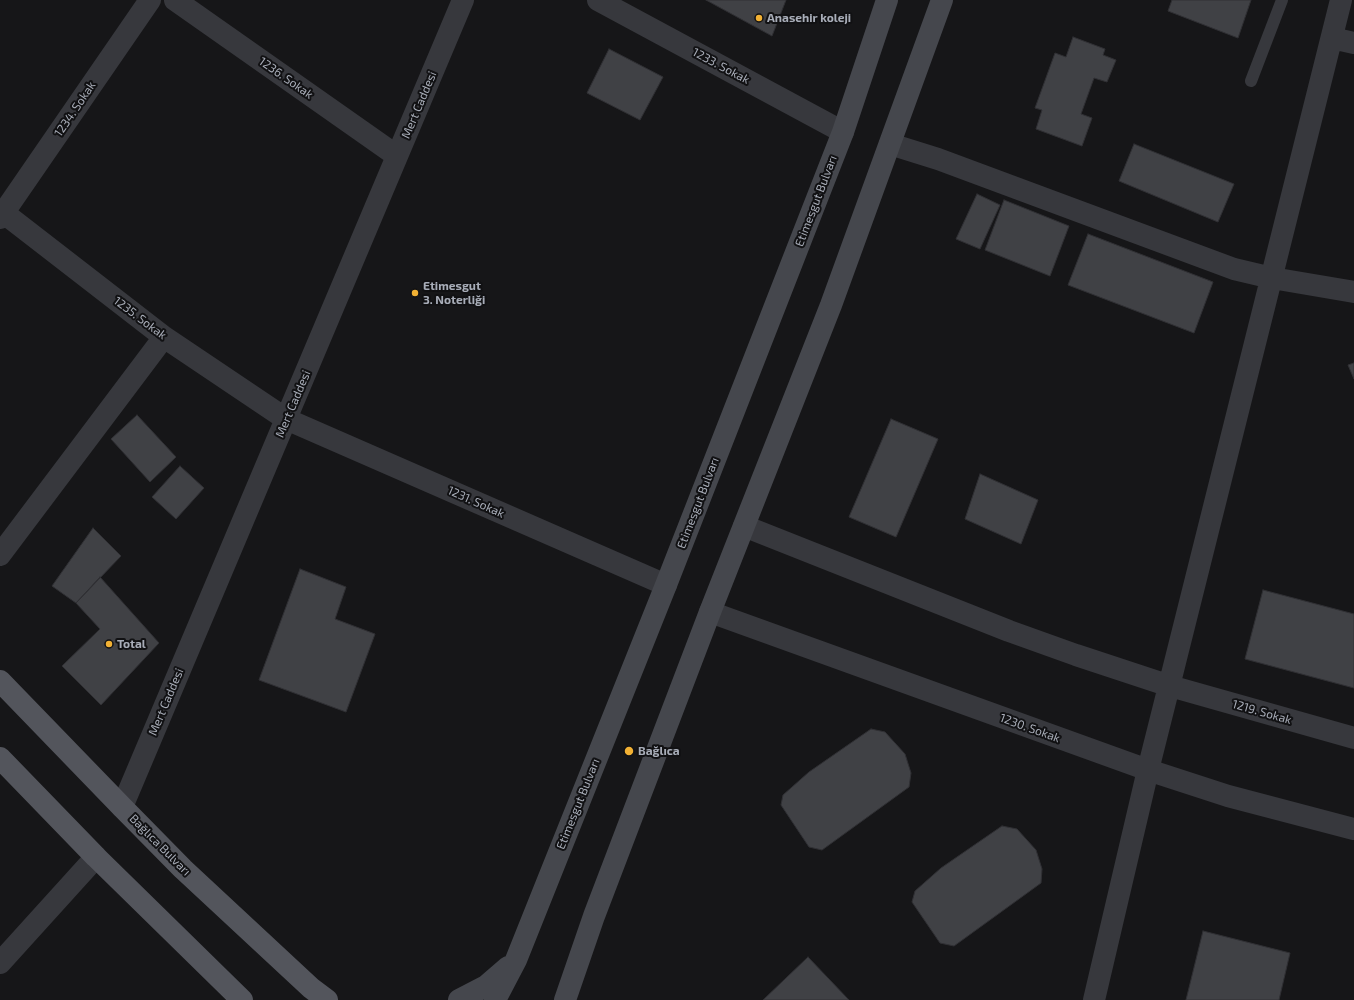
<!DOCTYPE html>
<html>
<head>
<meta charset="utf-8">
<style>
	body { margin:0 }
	canvas { display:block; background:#161618 }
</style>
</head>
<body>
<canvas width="1354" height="1000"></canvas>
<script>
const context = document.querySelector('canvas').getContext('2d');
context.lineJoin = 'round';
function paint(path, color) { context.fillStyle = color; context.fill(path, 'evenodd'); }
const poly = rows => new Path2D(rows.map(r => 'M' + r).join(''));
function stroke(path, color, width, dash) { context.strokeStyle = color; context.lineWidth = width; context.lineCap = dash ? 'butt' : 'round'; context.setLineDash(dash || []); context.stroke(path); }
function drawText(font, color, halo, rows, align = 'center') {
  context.font = font + ' "Exo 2",sans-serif'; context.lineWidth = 4; context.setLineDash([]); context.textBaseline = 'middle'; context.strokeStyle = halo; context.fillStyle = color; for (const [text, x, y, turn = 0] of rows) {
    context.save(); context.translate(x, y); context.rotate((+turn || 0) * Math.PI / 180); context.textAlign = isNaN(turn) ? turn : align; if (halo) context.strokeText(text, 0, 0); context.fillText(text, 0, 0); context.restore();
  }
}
const building = poly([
	[706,0,786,0,772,36,706,0],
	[1172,0,1251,0,1238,38,1168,11,1172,0],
	[1073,37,1105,49,1103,55,1116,60,1107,82,1094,78,1081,114,1092,118,1082,146,1036,129,1042,110,1035,108,1055,53,1066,57,1073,37],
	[609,49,663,77,640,120,587,93,609,49],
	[1134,144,1234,184,1218,222,1119,181,1134,144],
	[977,194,1000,205,980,249,956,239,977,194],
	[1004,200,1069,226,1050,276,985,250,1004,200],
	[1088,234,1213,282,1194,333,1068,285,1088,234],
	[1354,363,1354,379,1348,365,1354,363],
	[137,415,176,457,150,482,111,439,137,415],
	[891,419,938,439,896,537,849,517,891,419],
	[180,466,204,488,176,519,152,497,180,466],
	[980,474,1038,500,1021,544,965,519,980,474],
	[93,528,121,556,76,603,52,586,93,528],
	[300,569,346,587,335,619,375,634,346,712,259,680,300,569],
	[100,577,159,643,101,705,62,666,100,629,76,603,100,577],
	[1263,590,1354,614,1354,688,1245,659,1263,590],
	[871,729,885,732,905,754,911,773,909,787,822,850,809,847,781,805,783,795,809,772,871,729],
	[1002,826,1017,829,1036,850,1042,869,1041,883,954,946,940,943,912,902,915,891,941,868,1002,826],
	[1203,931,1290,953,1279,1000,1186,1000,1203,931],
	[808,957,849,1000,763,1000,808,957]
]);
const service = poly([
	[1251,81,1282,0]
]);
const minor = poly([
	[175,0,397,156],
	[598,0,843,132],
	[1332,38,1354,43],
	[890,144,938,159,1234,269,1272,278,1354,292],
	[0,210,164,337,286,419,666,585],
	[0,218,150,0],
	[744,526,1009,631,1076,655,1170,686,1354,738],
	[0,555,164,337],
	[710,612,1148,770,1228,796,1354,829],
	[122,807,463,0],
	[0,963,96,857],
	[1094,1000,1148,770,1341,0]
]);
const secondary = poly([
	[459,1000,486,986,508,967],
	[495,1000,516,960,666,585,843,132,887,0],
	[565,1000,594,916,710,612,831,305,942,0]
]);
const primary = poly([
	[0,681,122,807,183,869,311,988,327,1000],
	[0,758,96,857,242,1000]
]);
const markers = [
	[759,18,4,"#f2b134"],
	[415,293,4,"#f2b134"],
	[109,644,4,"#f2b134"],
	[629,751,5,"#f2b134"]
];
const poiNames = [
	["Anasehir koleji",767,18],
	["Etimesgut",423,286],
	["3. Noterliği",423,300],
	["Total",117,644],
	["Bağlıca",638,751]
];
const streetNames = [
	["1233. Sokak",721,66,28],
	["1236. Sokak",286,78,35],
	["Mert Caddesi",419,105,-67],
	["1234. Sokak",75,109,-56],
	["Etimesgut Bulvarı",816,201,-69],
	["1235. Sokak",140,318,37],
	["Mert Caddesi",293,404,-67],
	["1231. Sokak",476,502,24],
	["Etimesgut Bulvarı",698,503,-69],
	["Mert Caddesi",166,702,-67],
	["1219. Sokak",1262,712,16],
	["1230. Sokak",1030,728,20],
	["Etimesgut Bulvarı",578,804,-68],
	["Bağlıca Bulvarı",160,845,45]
];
paint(building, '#404145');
stroke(building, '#303034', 1);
stroke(service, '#37383d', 12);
stroke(minor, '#37383d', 22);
stroke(secondary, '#45474d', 22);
stroke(primary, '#53555c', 22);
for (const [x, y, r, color] of markers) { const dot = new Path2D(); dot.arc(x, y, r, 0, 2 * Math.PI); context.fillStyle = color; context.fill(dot); stroke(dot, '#111113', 1.5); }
drawText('bold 12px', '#a8adb8', '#111113', poiNames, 'left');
drawText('12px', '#a8adb8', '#111113', streetNames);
</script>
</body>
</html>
